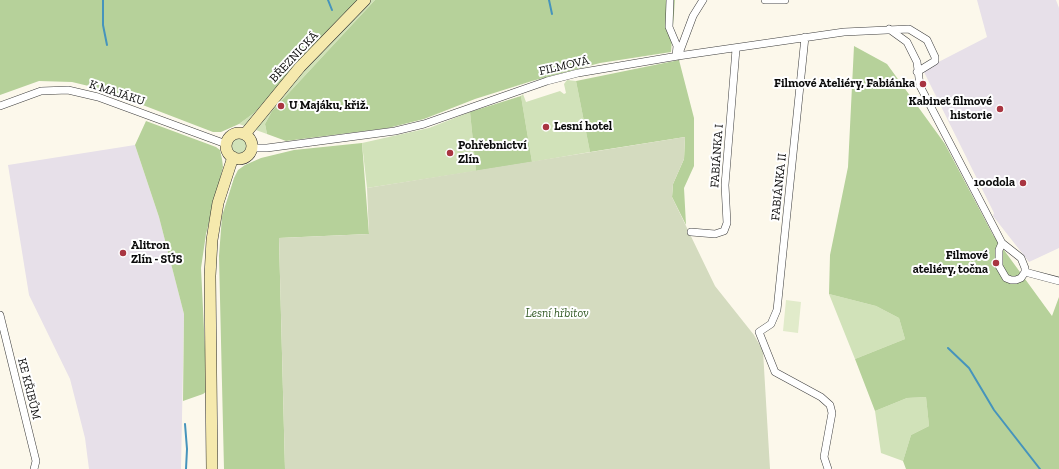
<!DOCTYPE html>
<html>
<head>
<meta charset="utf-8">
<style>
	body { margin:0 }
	canvas { display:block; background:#fcf8eb }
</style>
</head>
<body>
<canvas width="1059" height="469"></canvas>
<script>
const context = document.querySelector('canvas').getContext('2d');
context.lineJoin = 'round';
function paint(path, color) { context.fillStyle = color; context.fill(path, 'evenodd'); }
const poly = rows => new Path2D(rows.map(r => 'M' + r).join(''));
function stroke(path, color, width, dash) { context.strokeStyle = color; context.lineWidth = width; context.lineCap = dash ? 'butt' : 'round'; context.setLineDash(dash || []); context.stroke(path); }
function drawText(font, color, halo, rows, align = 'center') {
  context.font = font + ' "Zilla Slab",serif'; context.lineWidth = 4; context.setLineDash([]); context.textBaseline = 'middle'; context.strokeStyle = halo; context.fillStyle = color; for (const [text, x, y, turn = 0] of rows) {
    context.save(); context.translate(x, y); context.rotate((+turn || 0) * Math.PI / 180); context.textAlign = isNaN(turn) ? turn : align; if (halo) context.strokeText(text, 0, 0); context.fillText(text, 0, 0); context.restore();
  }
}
const industrial = poly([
	[977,0,1056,0,1059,8,1059,248,1029,262,993,216,994,213,923,70,987,37],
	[135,145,159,217,184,314,181,469,89,469,85,438,70,379,29,295,8,165]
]);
const green = poly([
	[359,0,375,0,272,111,265,124,267,134,239,124,254,113],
	[567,80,576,81,590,152,532,162,521,96,523,94,526,102,560,91,564,94,566,93,564,84],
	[470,112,476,171,367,188,362,143,429,128],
	'229 146a9 9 0 1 1 18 0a9 9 0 1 1-18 0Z',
	[829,294,876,306,899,318,905,339,855,359],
	[926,397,929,426,911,435,903,461,881,453,875,411,907,398]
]);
const forest = poly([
	[0,0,359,0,254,113,239,124,221,132,213,132,101,89,72,82,39,81,0,95],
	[375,0,675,0,671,52,600,63,532,81,475,99,424,119,388,128,286,141,267,134,265,124,272,111],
	[854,46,887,64,945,144,993,235,1052,316,1059,297,1059,469,906,469,903,461,911,435,929,426,926,397,907,398,875,411,855,359,905,339,899,318,876,306,829,294,830,255,848,167],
	[679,60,694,118,694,166,684,188,686,225,672,197,673,184,684,159,685,137,590,152,576,81],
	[521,96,532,162,476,171,470,112],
	[146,121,216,147,220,150,222,159,223,167,206,234,201,268,207,391,203,394,183,401,184,314,159,217,135,145],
	[362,143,369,234,279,238,285,469,224,469,219,256,222,216,234,178,238,170,245,165,261,158,294,150]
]);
const cemetery = poly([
	[685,137,684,159,673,184,672,197,715,286,754,335,763,351,770,469,285,469,279,238,369,234,367,188]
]);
const pitch = poly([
	[786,300,801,302,798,333,783,331]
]);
const stream = poly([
	[103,0,103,25,107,45],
	[328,0,332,10],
	[549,0,552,14],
	[948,348,969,368,994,410,1040,469],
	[185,424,187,449,186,469]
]);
const street = poly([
	[670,0,669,27,677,46,676,56],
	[765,0,785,0],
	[889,29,907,42,917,62,920,86,1002,243,1021,258,1025,268,1025,272,1021,278,1016,280,1011,280,1006,278,999,266,999,250,1002,243],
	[805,37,777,310,771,324,759,332,775,372,821,397,830,405,832,413,824,457,828,469],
	[678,56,693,16,703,0],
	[0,106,41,91,68,90,98,97,226,144],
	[251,148,267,148,395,131,424,124,547,81,578,73,678,56,844,32,909,29,927,40,935,57,935,61,917,72],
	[691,232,715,234,724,231,727,223,725,185,736,49],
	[1025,272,1059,281],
	[0,315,36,461,34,469]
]);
const secondary = poly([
	'226 146a13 13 0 1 1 26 0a13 13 0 1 1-26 0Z',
	[245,134,300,67,365,0],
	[212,469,210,276,212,240,218,203,233,157]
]);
const markers = [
	[923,84,4,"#a93541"],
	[281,106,4,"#a93541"],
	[1000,109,4,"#a93541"],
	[546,127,4,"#a93541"],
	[450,153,4,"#a93541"],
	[1023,183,4,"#a93541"],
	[123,253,4,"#a93541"],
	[996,263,4,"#a93541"]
];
const streetNames = [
	["BŘEZNICKÁ",294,57,-47],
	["FILMOVÁ",564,66,-13],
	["K MAJÁKU",117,93,18],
	["FABIÁNKA I",717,156,-86],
	["FABIÁNKA II",779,187,-84],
	["KE KŘIBŮM",29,389,76]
];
const poiNames = [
	["Filmové Ateliéry, Fabiánka",915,84],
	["Kabinet filmové",992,102],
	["historie",992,116],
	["U Majáku, křiž.",289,106,"left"],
	["Lesní hotel",554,127,"left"],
	["Pohřebnictví",458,146,"left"],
	["Zlín",458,160,"left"],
	["100dola",1015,183],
	["Alitron",131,246,"left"],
	["Zlín - SÚS",131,260,"left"],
	["Filmové",988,256],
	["ateliéry, točna",988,270]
];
const parkNames = [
	["Lesní hřbitov",557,314]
];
paint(industrial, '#e7e0e9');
paint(green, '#d1e2b9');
paint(forest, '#b6d19a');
paint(cemetery, '#d4dbbf');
paint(pitch, '#e1ebca');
stroke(stream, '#4694bc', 2);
stroke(street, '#3e3e3e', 8);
stroke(secondary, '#2d2d2d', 12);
stroke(street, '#fff', 7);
stroke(secondary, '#f5e9ad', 11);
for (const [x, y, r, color] of markers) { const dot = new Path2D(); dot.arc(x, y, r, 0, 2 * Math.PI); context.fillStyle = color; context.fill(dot); stroke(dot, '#fff', 1.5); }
drawText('12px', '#0b0b0b', '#fff', streetNames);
drawText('bold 12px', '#0b0b0b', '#fff', poiNames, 'right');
drawText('italic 12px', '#325924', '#fff', parkNames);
</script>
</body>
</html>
